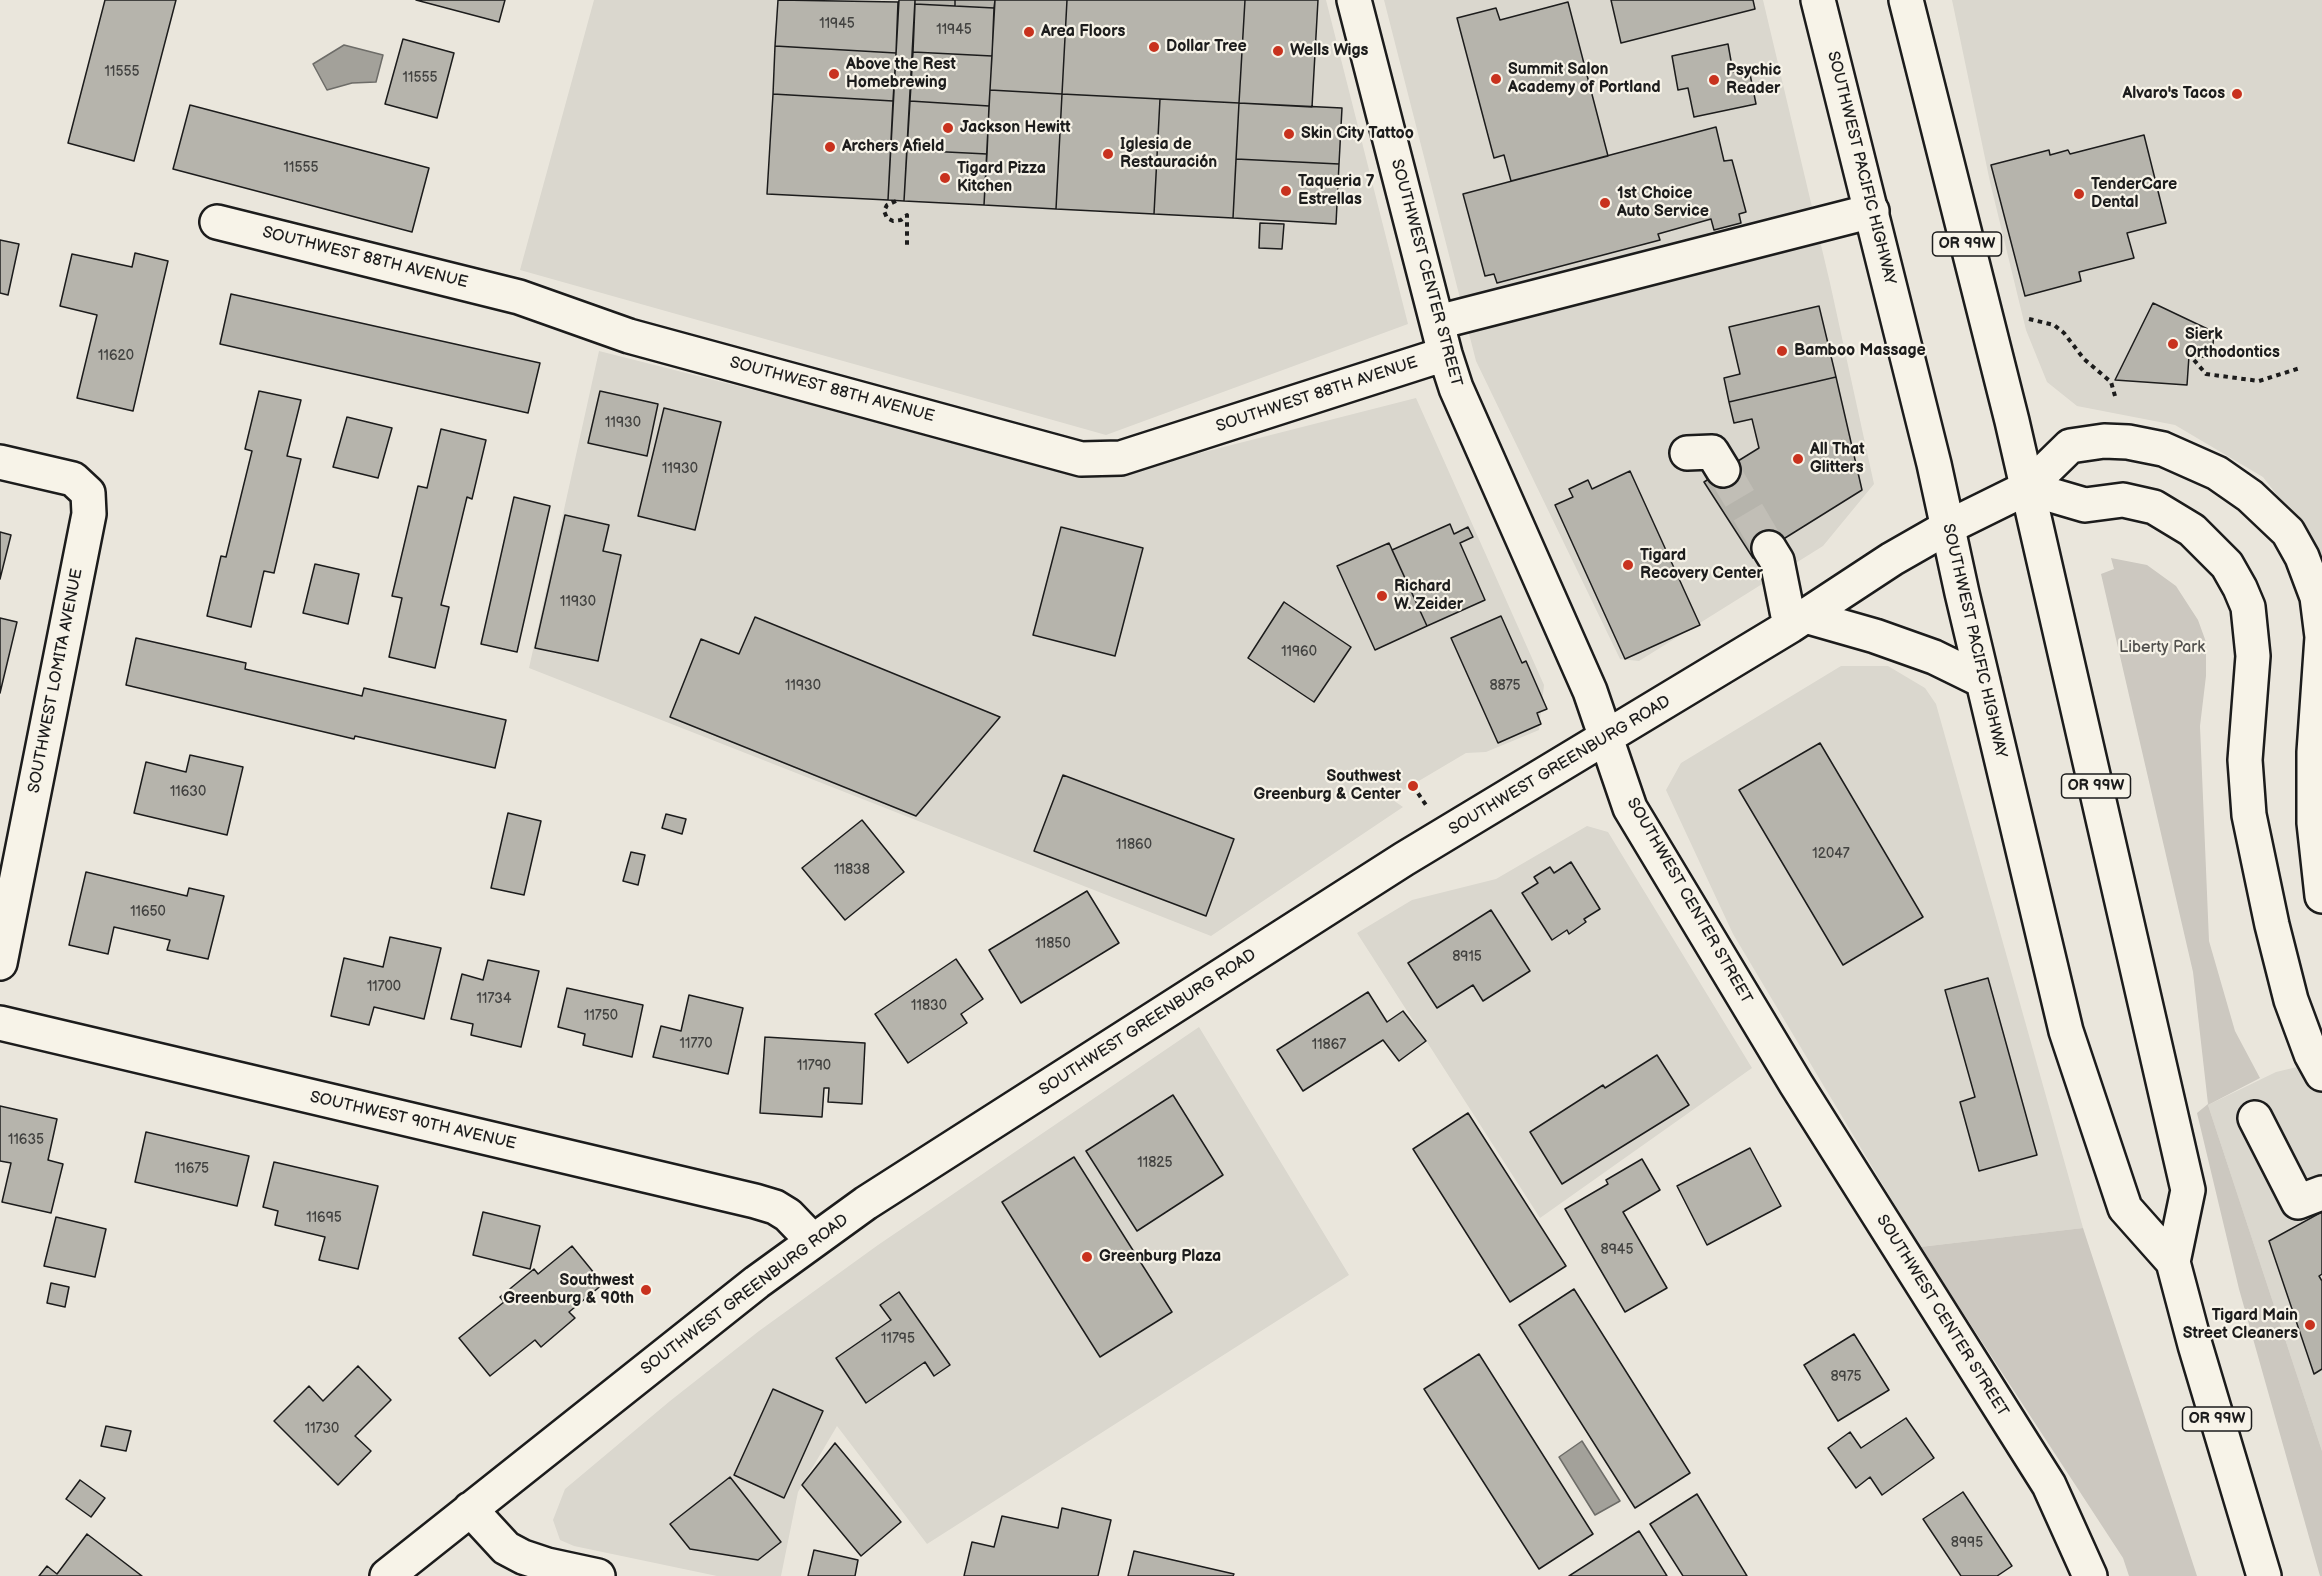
<!DOCTYPE html>
<html>
<head>
<meta charset="utf-8">
<style>
	body { margin:0 }
	canvas { display:block; background:#eae6dc }
</style>
</head>
<body>
<canvas width="2322" height="1576"></canvas>
<script>
const context = document.querySelector('canvas').getContext('2d');
context.lineJoin = 'round';
function paint(path, color) { context.fillStyle = color; context.fill(path, 'evenodd'); }
const poly = rows => new Path2D(rows.map(r => 'M' + r).join(''));
function stroke(path, color, width, dash) { context.strokeStyle = color; context.lineWidth = width; context.lineCap = dash ? 'butt' : 'round'; context.setLineDash(dash || []); context.stroke(path); }
function drawText(font, color, halo, rows, align = 'center') {
  context.font = font + ' "Balsamiq Sans",sans-serif'; context.lineWidth = 4.5; context.setLineDash([]); context.textBaseline = 'middle'; context.strokeStyle = halo; context.fillStyle = color; for (const [text, x, y, turn = 0] of rows) {
    context.save(); context.translate(x, y); context.rotate((+turn || 0) * Math.PI / 180); context.textAlign = isNaN(turn) ? turn : align; if (halo) context.strokeText(text, 0, 0); context.fillText(text, 0, 0); context.restore();
  }
}
const built = poly([
	[594,0,1326,0,1408,324,1106,435,520,270],
	[1384,0,1763,0,1830,283,1874,484,1823,546,1639,661,1620,659,1476,361],
	[1952,0,2322,0,2322,571,2298,522,2263,477,2175,425,2077,406,2047,382,2026,330,1990,182],
	[599,351,1102,478,1416,398,1544,685,1539,730,1486,752,1466,753,1390,798,1403,807,1211,936,529,668],
	[1841,666,1888,666,1925,688,1936,704,2083,1228,1920,1247,1733,934,1666,790,1681,763],
	[1587,826,1608,832,1752,1068,1540,1218,1357,933,1412,900,1496,879],
	[1199,1027,1349,1275,927,1544,837,1426,798,1492,781,1576,717,1576,574,1546,560,1540,553,1520,565,1489,670,1401,759,1331,878,1245],
	[2322,1061,2322,1451,2208,1105,2276,1072]
]);
const green = poly([
	[2111,558,2147,565,2176,586,2198,620,2206,642,2206,676,2200,726,2209,941,2235,1031,2260,1078,2208,1105,2322,1451,2322,1576,2320,1576,2239,1289,2197,1113,2208,1104,2193,972,2101,574,2114,569],
	[2083,1228,2197,1576,2129,1576,2123,1558,1920,1247]
]);
const water = poly([
	[344,45,383,55,376,82,352,83,327,90,313,64,344,45],
	[1582,1441,1620,1501,1595,1515,1559,1457,1582,1441]
]);
const building = poly([
	[105,0,176,0,134,161,68,143,105,0],
	[416,0,505,0,499,22,416,0],
	[778,0,898,2,896,53,775,46,778,0],
	[899,0,915,0,904,201,888,200,899,0],
	[915,0,955,0,955,6,915,4,915,0],
	[955,0,995,0,994,8,955,6,955,0],
	[995,0,1067,0,1062,94,990,90,995,0],
	[1067,0,1245,0,1239,103,1062,94,1067,0],
	[1245,0,1318,0,1312,107,1239,103,1245,0],
	[1611,0,1753,0,1755,9,1621,43,1611,0],
	[1568,2,1608,156,1511,181,1504,155,1494,158,1457,18,1496,8,1500,20,1568,2],
	[915,4,994,8,992,56,913,52,915,4],
	[403,39,454,53,437,118,385,104,403,39],
	[1728,44,1733,72,1749,69,1756,104,1694,117,1688,88,1678,90,1672,56,1728,44],
	[775,46,896,53,893,101,773,94,775,46],
	[913,52,992,56,989,106,910,101,913,52],
	[990,90,1062,94,1056,209,984,205,990,90],
	[773,94,893,101,888,200,767,194,773,94],
	[1062,94,1160,99,1154,214,1056,209,1062,94],
	[1160,99,1239,103,1233,218,1154,214,1160,99],
	[910,101,989,106,987,154,907,150,910,101],
	[1239,103,1342,108,1339,164,1236,159,1239,103],
	[190,105,429,168,412,232,173,169,190,105],
	[1716,127,1724,161,1732,160,1746,212,1739,214,1741,223,1714,230,1711,219,1658,234,1660,240,1497,283,1494,274,1485,276,1463,194,1716,127],
	[2144,135,2166,223,2127,233,2134,258,2079,272,2081,281,2025,296,1991,165,2049,150,2050,155,2068,150,2070,154,2144,135],
	[907,150,987,154,984,205,904,201,907,150],
	[1236,159,1339,164,1336,224,1233,218,1236,159],
	[1260,223,1284,224,1282,249,1259,248,1260,223],
	[0,240,19,244,8,295,0,293,0,240],
	[135,253,168,261,133,411,77,398,97,315,60,306,72,254,132,267,135,253],
	[231,294,540,363,528,413,220,344,231,294],
	[2153,303,2214,332,2212,358,2189,356,2187,385,2115,380,2153,303],
	[1819,306,1836,377,1729,402,1724,378,1740,374,1729,327,1819,306],
	[1836,377,1862,490,1753,558,1704,482,1759,448,1752,419,1734,423,1729,402,1836,377],
	[259,391,301,400,287,456,301,459,274,573,264,571,251,627,207,616,221,556,226,557,252,451,245,449,259,391],
	[600,391,658,404,647,456,588,443,600,391],
	[664,408,721,422,695,530,638,516,664,408],
	[347,417,392,428,378,478,333,467,347,417],
	[441,429,486,440,472,499,467,497,441,605,449,607,435,668,389,657,402,598,392,596,418,486,427,488,441,429],
	[1630,471,1700,625,1625,659,1555,505,1573,497,1569,489,1588,480,1592,489,1630,471],
	[514,497,550,506,517,652,481,644,514,497],
	[565,515,609,525,603,551,621,555,598,661,535,648,565,515],
	[1450,524,1454,534,1468,527,1473,537,1460,543,1485,600,1427,626,1392,550,1450,524],
	[1061,527,1143,548,1115,656,1033,635,1061,527],
	[0,532,11,535,0,579,0,532],
	[1389,543,1427,626,1375,650,1337,566,1389,543],
	[315,564,359,574,348,624,303,613,315,564],
	[1284,602,1351,647,1314,702,1248,658,1284,602],
	[1501,616,1522,663,1526,661,1547,709,1537,713,1541,724,1498,743,1451,638,1501,616],
	[755,617,1000,717,916,816,670,717,701,639,739,654,755,617],
	[0,618,17,622,0,693,0,618],
	[136,638,246,663,245,669,362,696,364,688,506,720,495,768,355,736,354,739,126,685,136,638],
	[1820,743,1923,917,1843,965,1739,790,1820,743],
	[190,755,243,767,227,835,134,813,146,762,186,772,190,755],
	[1063,775,1234,839,1206,916,1034,851,1063,775],
	[508,813,541,821,524,895,491,888,508,813],
	[666,814,686,819,682,834,662,828,666,814],
	[862,820,904,872,845,920,802,868,862,820],
	[631,852,645,855,638,885,623,881,631,852],
	[1571,862,1600,909,1584,919,1586,922,1569,934,1567,930,1552,940,1522,893,1538,883,1534,877,1550,867,1554,873,1571,862],
	[86,872,187,896,189,888,224,896,208,959,167,950,170,940,114,927,108,954,69,945,86,872],
	[1087,891,1119,943,1021,1003,989,950,1087,891],
	[1491,910,1530,971,1483,1001,1473,985,1437,1008,1408,963,1491,910],
	[390,937,441,948,424,1019,374,1007,369,1025,331,1016,344,958,383,967,390,937],
	[956,959,983,999,961,1014,967,1023,908,1063,875,1014,956,959],
	[488,960,539,971,521,1047,471,1035,473,1024,451,1019,462,974,483,980,488,960],
	[1988,978,2037,1155,1979,1171,1960,1102,1975,1097,1945,990,1988,978],
	[567,988,643,1005,632,1057,583,1045,585,1034,558,1027,567,988],
	[1368,992,1387,1022,1403,1011,1426,1041,1399,1061,1383,1040,1303,1091,1277,1050,1368,992],
	[689,995,743,1008,728,1074,653,1057,661,1026,681,1031,689,995],
	[765,1037,865,1043,862,1104,828,1102,829,1088,824,1088,822,1117,760,1113,765,1037],
	[1657,1055,1689,1105,1562,1184,1530,1132,1603,1085,1605,1088,1657,1055],
	[1173,1095,1223,1175,1137,1231,1086,1151,1173,1095],
	[0,1106,57,1119,48,1160,63,1164,51,1213,2,1202,11,1163,0,1161,0,1106],
	[1468,1113,1566,1266,1510,1302,1413,1149,1468,1113],
	[146,1132,249,1156,237,1206,135,1182,146,1132],
	[1750,1148,1781,1206,1707,1245,1677,1186,1750,1148],
	[1074,1157,1172,1312,1100,1357,1002,1202,1074,1157],
	[1642,1159,1660,1190,1623,1212,1667,1288,1625,1312,1565,1209,1608,1184,1606,1180,1642,1159],
	[274,1162,378,1186,358,1269,319,1260,325,1237,275,1225,278,1211,263,1207,274,1162],
	[483,1212,540,1226,530,1269,473,1255,483,1212],
	[2322,1212,2322,1274,2319,1276,2322,1281,2322,1369,2314,1374,2269,1241,2322,1212],
	[56,1217,106,1229,95,1277,44,1266,56,1217],
	[572,1246,603,1284,569,1312,575,1318,541,1347,535,1340,490,1376,459,1338,504,1302,500,1297,534,1269,538,1274,572,1246],
	[51,1283,69,1287,65,1307,47,1303,51,1283],
	[1574,1289,1690,1473,1635,1508,1519,1325,1574,1289],
	[899,1292,950,1365,934,1376,925,1362,866,1403,836,1358,891,1320,880,1305,899,1292],
	[1854,1334,1889,1390,1838,1421,1804,1365,1854,1334],
	[1479,1354,1593,1534,1539,1569,1424,1389,1479,1354],
	[358,1366,391,1400,355,1436,371,1451,338,1485,274,1421,309,1386,323,1401,358,1366],
	[773,1389,823,1411,784,1498,734,1475,773,1389],
	[1906,1418,1934,1458,1882,1495,1870,1477,1856,1488,1828,1448,1850,1432,1861,1448,1906,1418],
	[106,1426,131,1431,126,1451,101,1446,106,1426],
	[835,1443,901,1522,861,1556,802,1485,835,1443],
	[730,1477,781,1542,758,1560,690,1549,670,1524,730,1477],
	[80,1480,105,1498,91,1517,66,1499,80,1480],
	[1963,1492,2012,1566,1997,1576,1961,1576,1923,1519,1963,1492],
	[1697,1494,1747,1576,1683,1576,1650,1524,1697,1494],
	[1062,1508,1111,1520,1098,1576,964,1576,972,1542,994,1547,1002,1516,1058,1528,1062,1508],
	[1639,1531,1667,1576,1569,1576,1639,1531],
	[87,1534,142,1576,39,1576,47,1566,57,1574,87,1534],
	[814,1550,858,1560,855,1576,808,1576,814,1550],
	[1134,1551,1234,1574,1233,1576,1128,1576,1134,1551]
]);
const minorTunnel = poly([
	[1723,470,1769,548]
]);
const path = poly([
	[896,201,887,205,884,211,887,218,893,221,901,220,907,215,907,246],
	[2029,319,2054,325,2064,333,2084,359,2111,382,2115,396],
	[2194,360,2206,374,2259,381,2300,368],
	[1413,786,1426,805]
]);
const minor = poly([
	[1354,0,1445,354,1456,388,1590,691,1630,808,1796,1084,2049,1485,2090,1576],
	[217,222,519,297,629,336,1081,459,1121,458,1445,354],
	[1438,322,1872,211],
	[1687,453,1712,452,1723,470],
	[0,462,73,479,88,493,89,514,0,963],
	[2027,488,2085,505,2123,500,2154,507,2192,530,2227,565,2240,588,2248,607,2253,656,2245,760,2249,815,2272,925,2291,1000,2311,1054,2322,1074],
	[1769,548,1777,561,1790,626],
	[0,1023,755,1201,775,1207,788,1215,813,1241],
	[2255,1118,2298,1202,2322,1193],
	[470,1509,506,1548,523,1557,547,1565,598,1576],
	[387,1576,757,1282,866,1203,1404,859,1790,626,1892,559,1948,527,2027,488,2070,446,2104,441,2128,442,2163,449,2217,473,2250,496,2288,532,2302,557,2317,597,2322,637,2314,752,2314,823,2322,896]
]);
const highway = poly([
	[1818,0,1934,464,1962,593,2066,1031,2125,1208,2173,1262],
	[1906,0,2012,421,2188,1190,2173,1262,2195,1345,2264,1576],
	[1805,616,1875,636,1934,657,1983,681]
]);
const markers = [
	[1029,32,6,"#c8321e"],
	[1154,47,6,"#c8321e"],
	[1278,51,6,"#c8321e"],
	[834,74,6,"#c8321e"],
	[1496,79,6,"#c8321e"],
	[1714,80,6,"#c8321e"],
	[2237,94,6,"#c8321e"],
	[948,128,6,"#c8321e"],
	[1289,134,6,"#c8321e"],
	[830,147,6,"#c8321e"],
	[1108,154,6,"#c8321e"],
	[945,178,6,"#c8321e"],
	[1286,191,6,"#c8321e"],
	[2079,194,6,"#c8321e"],
	[1605,203,6,"#c8321e"],
	[2173,344,6,"#c8321e"],
	[1782,351,6,"#c8321e"],
	[1798,459,6,"#c8321e"],
	[1628,565,6,"#c8321e"],
	[1382,596,6,"#c8321e"],
	[1413,786,6,"#c8321e"],
	[1087,1257,6,"#c8321e"],
	[646,1290,6,"#c8321e"],
	[2310,1325,6,"#c8321e"]
];
const numberNames = [
	["11945",837,24],
	["11945",954,30],
	["11555",122,72],
	["11555",420,78],
	["11555",301,168],
	["11620",116,356],
	["11930",623,423],
	["11930",680,469],
	["11930",578,602],
	["11960",1299,652],
	["11930",803,686],
	["8875",1505,686],
	["11630",188,792],
	["11860",1134,845],
	["12047",1831,854],
	["11838",852,870],
	["11650",148,912],
	["11850",1053,944],
	["8915",1467,957],
	["11700",384,987],
	["11734",494,999],
	["11830",929,1006],
	["11750",601,1016],
	["11770",696,1044],
	["11867",1329,1045],
	["11790",814,1066],
	["11635",26,1140],
	["11825",1155,1163],
	["11675",192,1169],
	["11695",324,1218],
	["8945",1617,1250],
	["11795",898,1339],
	["8975",1846,1377],
	["11730",322,1429],
	["8995",1967,1543]
];
const shields = [
	[1967,244,69],
	[2096,786,69],
	[2217,1419,69]
];
const shieldNames = [
	["OR 99W",1967,244],
	["OR 99W",2096,786],
	["OR 99W",2217,1419]
];
const poiNames = [
	["Area Floors",1041,32],
	["Dollar Tree",1166,47],
	["Wells Wigs",1290,51],
	["Above the Rest",846,65],
	["Homebrewing",846,83],
	["Summit Salon",1508,70],
	["Academy of Portland",1508,88],
	["Psychic",1726,71],
	["Reader",1726,89],
	["Alvaro's Tacos",2225,94,"right"],
	["Jackson Hewitt",960,128],
	["Skin City Tattoo",1301,134],
	["Iglesia de",1120,145],
	["Restauración",1120,163],
	["Archers Afield",842,147],
	["Tigard Pizza",957,169],
	["Kitchen",957,187],
	["Taqueria 7",1298,182],
	["Estrellas",1298,200],
	["TenderCare",2091,185],
	["Dental",2091,203],
	["1st Choice",1617,194],
	["Auto Service",1617,212],
	["Sierk",2185,335],
	["Orthodontics",2185,353],
	["Bamboo Massage",1794,351],
	["All That",1810,450],
	["Glitters",1810,468],
	["Tigard",1640,556],
	["Recovery Center",1640,574],
	["Richard",1394,587],
	["W. Zeider",1394,605],
	["Southwest",1401,777,"right"],
	["Greenburg & Center",1401,795,"right"],
	["Greenburg Plaza",1099,1257],
	["Southwest",634,1281,"right"],
	["Greenburg & 90th",634,1299,"right"],
	["Tigard Main",2298,1316,"right"],
	["Street Cleaners",2298,1334,"right"]
];
const streetNames = [
	["SOUTHWEST PACIFIC HIGHWAY",1861,168,76],
	["SOUTHWEST 88TH AVENUE",365,258,14],
	["SOUTHWEST CENTER STREET",1426,273,75],
	["SOUTHWEST 88TH AVENUE",832,390,15],
	["SOUTHWEST 88TH AVENUE",1317,395,-18],
	["SOUTHWEST PACIFIC HIGHWAY",1974,641,77],
	["SOUTHWEST LOMITA AVENUE",56,681,-79],
	["SOUTHWEST GREENBURG ROAD",1560,766,-31],
	["SOUTHWEST CENTER STREET",1689,901,60],
	["SOUTHWEST GREENBURG ROAD",1148,1023,-33],
	["SOUTHWEST 90TH AVENUE",413,1121,13],
	["SOUTHWEST GREENBURG ROAD",745,1295,-37],
	["SOUTHWEST CENTER STREET",1942,1316,58]
];
const parkNames = [
	["Liberty Park",2162,648]
];
paint(built, '#dad7ce');
paint(green, '#ccc8c0');
paint(water, '#a3a19a');
stroke(water, '#6d6c68', 1.5);
paint(building, '#b6b4ac');
stroke(building, '#1c1c1c', 1.5);
stroke(minorTunnel, '#c1beb6', 33, [33, 16]);
stroke(minor, '#1c1c1c', 38);
stroke(highway, '#1c1c1c', 38);
stroke(path, '#1c1c1c', 4, [4.5, 4.5]);
stroke(minor, '#f7f3e8', 33);
stroke(highway, '#f7f3e8', 33);
for (const [x, y, r, color] of markers) { const dot = new Path2D(); dot.arc(x, y, r, 0, 2 * Math.PI); context.fillStyle = color; context.fill(dot); stroke(dot, '#f7f3e8', 2); }
drawText('14px', '#424240', null, numberNames);
for (const [x, y, w] of shields) { const box = new Path2D(); box.roundRect(x - w / 2, y - 12, w, 24, 4.5); context.fillStyle = '#f7f3e8'; context.fill(box); stroke(box, '#1c1c1c', 1.5); }
drawText('bold 15px', '#1c1c1c', null, shieldNames);
drawText('bold 16px', '#1c1c1c', '#f7f3e8', poiNames, 'left');
drawText('16px', '#1c1c1c', '#f7f3e8', streetNames);
drawText('16px', '#51504d', '#f7f3e8', parkNames);
</script>
</body>
</html>
